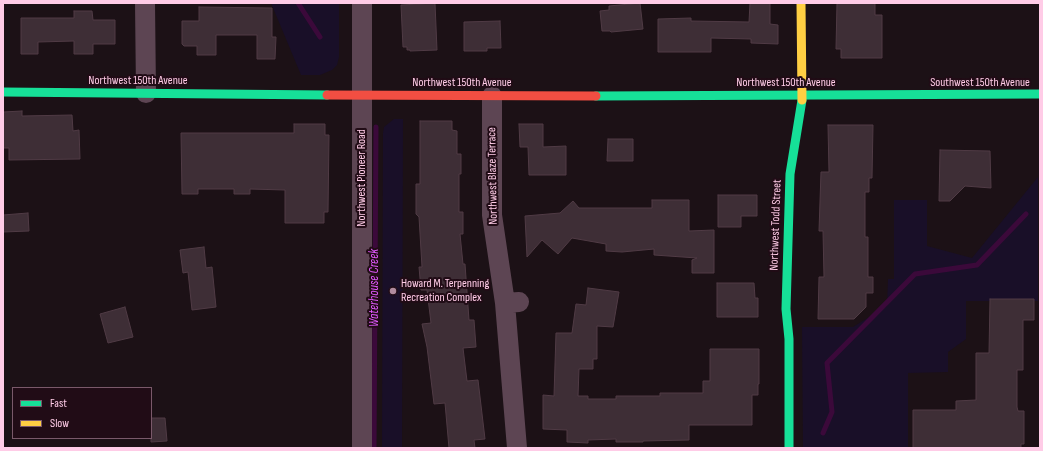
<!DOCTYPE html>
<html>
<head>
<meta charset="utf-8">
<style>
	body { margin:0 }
	#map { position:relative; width:1043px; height:451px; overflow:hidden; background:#1c1116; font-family:"Sofia Sans Condensed",sans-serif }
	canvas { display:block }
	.frame { position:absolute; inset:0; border:4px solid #ffcce7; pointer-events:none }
	.legend { position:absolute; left:12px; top:387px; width:140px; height:52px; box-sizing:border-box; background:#210c16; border:1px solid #7a596a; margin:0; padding:5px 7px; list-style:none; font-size:12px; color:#ffcce7 }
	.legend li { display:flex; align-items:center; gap:8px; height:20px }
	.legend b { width:20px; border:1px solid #7a596a }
</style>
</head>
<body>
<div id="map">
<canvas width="1043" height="451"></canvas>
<div class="frame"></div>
<ul class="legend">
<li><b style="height:5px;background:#16e098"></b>Fast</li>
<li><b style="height:5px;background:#ffcf43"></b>Slow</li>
</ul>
</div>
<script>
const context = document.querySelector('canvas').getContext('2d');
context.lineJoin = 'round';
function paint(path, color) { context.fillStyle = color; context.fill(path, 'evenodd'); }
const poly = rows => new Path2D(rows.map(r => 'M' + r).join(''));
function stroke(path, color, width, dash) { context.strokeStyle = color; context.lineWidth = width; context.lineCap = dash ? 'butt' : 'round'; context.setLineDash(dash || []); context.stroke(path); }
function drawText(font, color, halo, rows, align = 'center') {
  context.font = font + ' "Sofia Sans Condensed",sans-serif'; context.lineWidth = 4; context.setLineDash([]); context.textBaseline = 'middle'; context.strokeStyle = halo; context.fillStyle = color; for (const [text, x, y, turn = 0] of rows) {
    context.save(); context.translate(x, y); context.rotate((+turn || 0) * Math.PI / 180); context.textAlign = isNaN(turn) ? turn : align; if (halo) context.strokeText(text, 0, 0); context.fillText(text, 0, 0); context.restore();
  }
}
const green = poly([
	[271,3,339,3,339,57,337,65,332,70,320,75,301,75],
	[394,119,403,119,402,448,382,448,383,133,384,127],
	[1038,177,1038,301,966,301,966,339,948,352,948,372,908,373,908,448,803,448,802,327,853,327,887,306,888,279,894,279,894,200,927,200,927,246,972,258]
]);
const stream = poly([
	[298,3,320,37],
	[823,433,832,412,827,363,915,274,977,265,1026,214],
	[374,448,376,127]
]);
const building = poly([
	[435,3,437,50,410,51,410,50,407,50,407,47,403,47,401,5,435,3],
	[640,3,643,29,611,32,610,31,602,31,600,11,609,10,609,6,640,3],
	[750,3,770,3,770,24,778,25,778,44,751,43,751,39,711,38,711,52,658,52,658,19,691,18,691,21,749,22,750,3],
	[837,3,875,3,875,15,882,15,882,58,841,58,841,49,836,49,837,3],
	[199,7,272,8,272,37,276,37,275,59,257,59,257,35,216,35,216,55,197,55,197,46,184,46,182,44,182,21,199,21,199,7],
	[74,11,92,11,93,20,115,20,115,44,93,44,93,54,74,54,74,41,38,42,38,54,21,54,21,18,74,18,74,11],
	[500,21,501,48,487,48,487,51,464,51,464,22,500,21],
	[22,111,22,116,72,115,73,131,79,130,80,159,9,160,9,148,3,148,3,112,22,111],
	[420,121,452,121,452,130,457,131,457,154,461,154,461,174,459,174,459,212,463,212,463,234,460,234,463,264,465,264,469,320,474,320,476,347,463,348,467,381,478,380,485,439,474,440,475,448,449,448,445,403,434,404,427,347,422,324,431,323,427,290,421,290,419,267,422,267,419,217,416,214,416,184,420,184,420,121],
	[294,124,325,124,325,135,329,135,328,212,324,212,324,223,285,223,285,190,250,189,250,194,234,194,234,189,198,189,198,194,182,194,181,133,294,133,294,124],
	[519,124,543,124,543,147,566,146,566,175,529,175,528,147,520,147,519,124],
	[828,125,873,125,872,178,869,178,869,192,865,192,865,237,868,237,868,277,873,277,873,293,866,293,866,307,854,319,818,319,819,277,824,277,823,231,819,231,821,172,829,172,828,125],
	[608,139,633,139,633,161,607,161,608,139],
	[940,150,990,151,991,188,965,186,950,201,939,201,940,150],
	[718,195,757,195,757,216,741,216,741,227,718,227,718,195],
	[652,200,689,200,689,231,714,230,714,273,692,273,692,260,697,258,654,255,654,249,622,252,606,251,606,244,572,238,558,254,542,240,527,257,525,216,560,213,573,201,579,208,652,208,652,200],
	[28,213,29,231,3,232,3,215,28,213],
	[204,247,206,268,212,267,216,307,192,310,188,272,183,273,180,250,204,247],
	[717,283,754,283,755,298,758,298,758,317,717,317,717,283],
	[588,288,619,292,613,327,597,326,597,359,593,359,593,369,579,369,578,396,588,396,588,399,616,399,616,396,660,396,660,393,703,393,703,381,710,381,710,349,759,349,759,384,758,384,758,395,752,395,752,425,689,425,689,440,643,441,643,442,616,442,616,439,588,440,588,443,567,442,567,430,543,429,543,395,554,396,556,333,572,333,576,304,586,305,588,288],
	[990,299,1034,299,1034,320,1023,320,1023,370,1017,370,1017,407,1018,411,1024,411,1024,444,1021,444,1021,448,913,448,913,410,956,410,956,401,976,400,976,353,989,353,990,299],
	[125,307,133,337,108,343,100,314,125,307],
	[151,418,165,418,167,441,151,442,151,418]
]);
const street = poly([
	[145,3,146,93],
	[492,96,492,215,505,303,519,302],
	[505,303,517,448],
	[362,448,362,3]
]);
const fast = poly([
	[3,92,327,95],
	[596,96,1040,94],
	[789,448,789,339,786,309,790,174,802,100]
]);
const slow = poly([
	[801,3,802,100]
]);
const jam = poly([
	[327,95,596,96]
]);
const markers = [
	[393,291,4,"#b08b9e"]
];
const streetNames = [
	["Northwest 150th Avenue",138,81],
	["Northwest 150th Avenue",462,83],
	["Northwest 150th Avenue",786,83],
	["Southwest 150th Avenue",980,83],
	["Northwest Blaze Terrace",493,176,-91],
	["Northwest Pioneer Road",362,178,-90],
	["Northwest Todd Street",776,225,-88]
];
const poiNames = [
	["Howard M. Terpenning",401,284],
	["Recreation Complex",401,298]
];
const waterNames = [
	["Waterhouse Creek",375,288,-90]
];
paint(green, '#190f28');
stroke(stream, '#3b093a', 5);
paint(building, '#3e2e36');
stroke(building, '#503b45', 1);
stroke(street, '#5d4553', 20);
stroke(fast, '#16e098', 9);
stroke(slow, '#ffcf43', 9);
stroke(jam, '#f24e42', 9);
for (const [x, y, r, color] of markers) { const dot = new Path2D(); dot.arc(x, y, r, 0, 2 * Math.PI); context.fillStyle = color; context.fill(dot); stroke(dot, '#210c16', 1.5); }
drawText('12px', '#ffcce7', '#210c16', streetNames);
drawText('12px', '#ffcce7', '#210c16', poiNames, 'left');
drawText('italic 13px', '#e35aff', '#210c16', waterNames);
</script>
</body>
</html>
